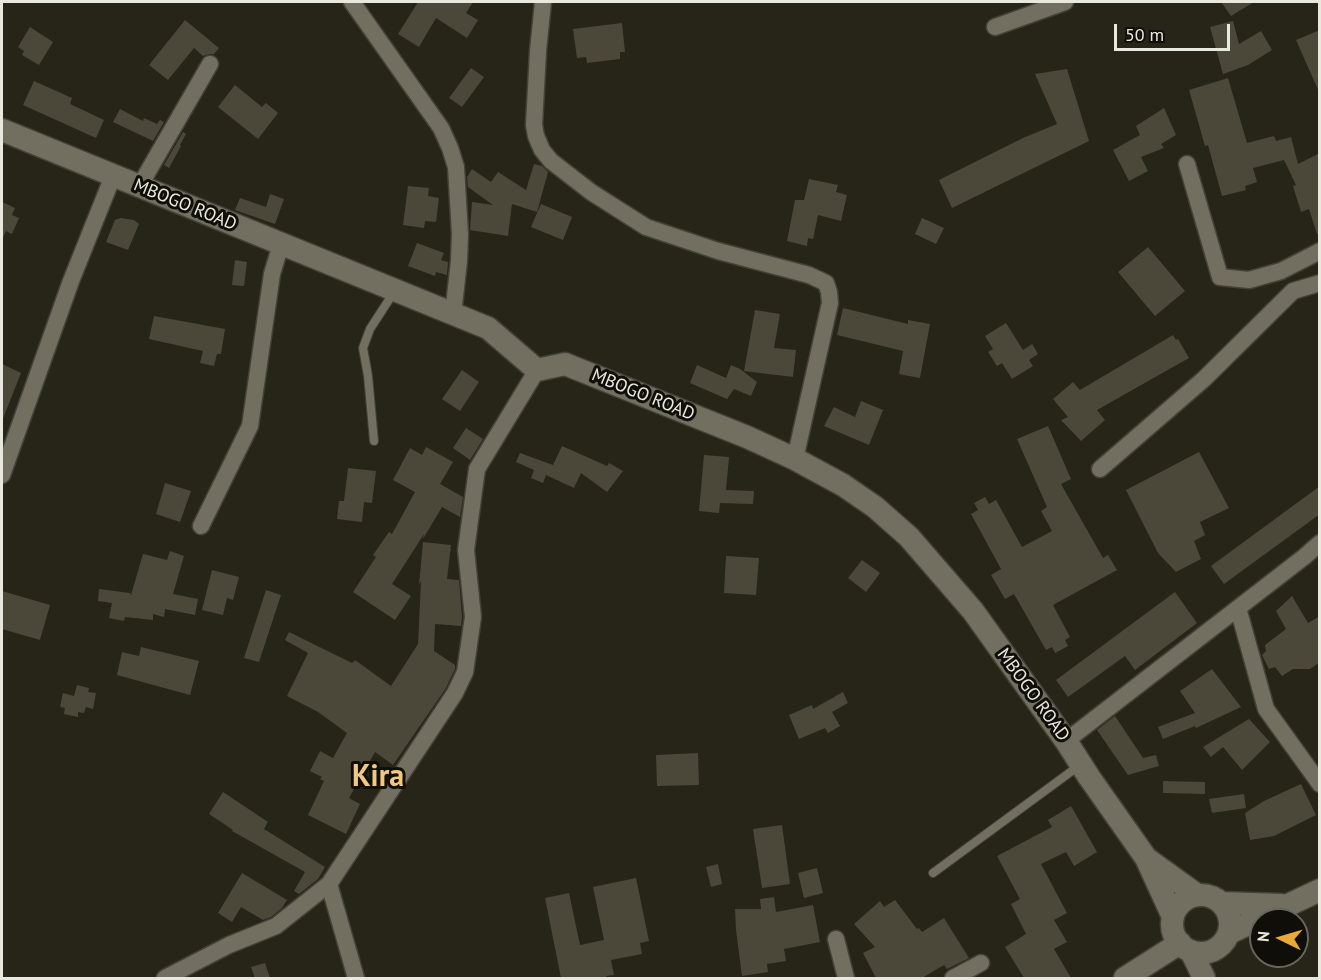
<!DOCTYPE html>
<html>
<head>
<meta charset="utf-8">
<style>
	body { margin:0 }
	#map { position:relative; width:1321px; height:980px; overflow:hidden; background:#272518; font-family:"PT Sans",sans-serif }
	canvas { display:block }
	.frame { position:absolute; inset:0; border:3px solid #e9e8df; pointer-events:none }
	.north { position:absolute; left:1249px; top:908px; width:60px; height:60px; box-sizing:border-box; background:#0f0e08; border:2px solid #66655e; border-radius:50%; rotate:275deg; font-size:16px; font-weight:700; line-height:24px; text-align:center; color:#e9e8df }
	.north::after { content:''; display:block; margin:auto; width:21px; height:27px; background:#e8ab37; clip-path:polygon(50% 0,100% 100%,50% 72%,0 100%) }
	.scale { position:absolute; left:1114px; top:24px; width:116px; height:27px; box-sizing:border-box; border:3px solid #e9e8df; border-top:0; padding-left:8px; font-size:18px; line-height:21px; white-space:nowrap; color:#e9e8df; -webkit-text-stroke:4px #0f0e08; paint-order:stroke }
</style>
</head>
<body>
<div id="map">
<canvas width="1321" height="980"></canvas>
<div class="frame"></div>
<div class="north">N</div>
<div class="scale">50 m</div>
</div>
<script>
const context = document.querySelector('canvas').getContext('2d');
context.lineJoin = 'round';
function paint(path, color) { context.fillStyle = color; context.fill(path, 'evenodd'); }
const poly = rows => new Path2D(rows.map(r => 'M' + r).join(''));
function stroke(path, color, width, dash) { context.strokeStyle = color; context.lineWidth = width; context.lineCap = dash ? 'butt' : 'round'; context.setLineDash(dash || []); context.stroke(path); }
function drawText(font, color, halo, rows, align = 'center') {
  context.font = font + ' "PT Sans",sans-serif'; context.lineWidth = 6; context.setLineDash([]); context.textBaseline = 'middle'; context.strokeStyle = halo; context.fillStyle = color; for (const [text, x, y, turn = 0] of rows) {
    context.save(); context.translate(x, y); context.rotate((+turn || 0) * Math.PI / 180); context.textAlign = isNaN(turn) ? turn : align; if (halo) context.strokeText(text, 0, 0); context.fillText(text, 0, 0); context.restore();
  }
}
const building = poly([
	[418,2,473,2,466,13,478,20,467,38,436,18,419,47,398,34],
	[1221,2,1254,2,1231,16],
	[185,20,219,48,214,54,209,54,203,56,194,48,168,80,149,65],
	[1233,21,1239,44,1261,31,1272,50,1248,65,1223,74,1210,27],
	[622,23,625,52,620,52,620,59,587,63,586,57,577,58,573,29],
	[30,27,53,42,39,65,22,55,24,51,18,47],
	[1320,30,1320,94,1296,40],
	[471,68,484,77,462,107,449,98],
	[1067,69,1089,141,952,208,939,180,1023,138,1057,124,1035,74],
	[1228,78,1247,143,1274,136,1276,141,1291,137,1298,164,1320,153,1320,233,1317,234,1309,209,1301,212,1293,186,1296,185,1284,160,1253,168,1257,182,1245,186,1246,190,1222,196,1208,145,1205,146,1189,90],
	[34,81,72,98,70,104,104,120,96,138,23,105],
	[235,85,262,107,266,103,278,113,258,139,218,107],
	[1164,108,1176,135,1161,144,1164,148,1141,157,1148,171,1129,181,1113,150,1140,135,1136,126],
	[120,109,143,121,144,118,157,124,160,120,164,122,153,141,113,122],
	[183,132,186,134,180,145,181,146,169,168,164,165],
	[534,164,542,166,548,172,537,212,512,204,508,236,470,230,472,202,493,205,468,187,467,177,472,169,491,182,498,172,526,190],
	[809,179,838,185,836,192,847,195,841,221,818,215,813,239,808,238,807,246,787,241,795,200,804,200],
	[408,186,429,188,428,196,439,198,436,222,425,221,424,228,403,225],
	[270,194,284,199,275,224,235,210,240,198,266,207],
	[2,202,15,208,12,215,19,218,12,234,6,231,2,240],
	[541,204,572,217,563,240,531,227],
	[121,218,134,220,139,224,128,250,106,242,115,220],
	[922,218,944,228,936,244,915,234],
	[417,243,444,253,441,260,448,262,447,275,436,272,435,276,408,266],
	[1148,247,1185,291,1155,316,1118,272],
	[235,260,247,262,244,286,232,285],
	[843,308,908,324,908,320,930,324,920,378,899,374,903,351,837,335],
	[755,310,780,314,774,348,796,350,793,377,744,371],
	[154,316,225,329,221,354,217,354,214,366,200,363,203,351,149,339],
	[1006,323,1023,350,1032,344,1038,354,1029,360,1033,366,1012,379,1002,363,997,366,988,352,993,349,985,336],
	[1173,335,1176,340,1178,339,1189,358,1097,410,1105,420,1081,441,1061,420,1068,417,1053,399,1073,382,1080,390],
	[2,364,21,373,2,421],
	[697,365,726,378,731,365,740,369,757,382,751,396,734,389,727,399,690,383],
	[462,370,479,382,460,411,442,399],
	[861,401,883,410,869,445,824,426,834,407,855,417],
	[1048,426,1071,479,1061,484,1103,558,1108,555,1117,570,1053,605,1070,637,1065,640,1068,646,1055,653,1052,647,1046,650,1014,594,1005,599,991,575,1001,569,971,514,978,510,974,503,985,497,989,504,996,500,1022,547,1052,531,1041,511,1047,507,1017,439],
	[466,428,483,439,470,460,453,448],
	[562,446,607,466,609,463,623,471,607,492,581,473,574,488,546,475,543,483,531,478,534,470,516,462,520,453,553,465],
	[426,447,453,462,440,484,463,497,460,517,442,507,423,539,424,534,392,584,411,596,395,620,353,592,376,557,373,555,389,532,392,534,415,492,393,480,410,448,422,455],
	[1199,452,1229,508,1200,522,1205,535,1194,541,1201,559,1176,572,1158,553,1126,490],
	[704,455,729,457,726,490,754,491,753,504,720,503,719,513,699,511],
	[348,468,376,471,372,503,364,502,362,522,337,519,339,501,344,501],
	[165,483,191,491,180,522,156,514],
	[1320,486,1320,514,1224,584,1211,566],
	[423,542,451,545,447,579,459,580,462,617,461,626,435,624,434,651,455,665,455,669,446,688,393,765,375,752,349,798,360,804,346,834,308,815,324,781,320,779,322,777,310,771,320,751,333,758,347,733,318,712,287,696,308,653,285,640,289,632,352,663,355,660,391,686,418,644,421,581,419,585],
	[170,551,184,556,173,594,198,599,195,615,165,609,164,617,153,614,153,620,125,617,124,621,109,618,112,603,98,601,99,589,130,593,131,595,143,554,167,560],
	[726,556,759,558,756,595,724,593],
	[862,560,880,573,866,592,848,578],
	[212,570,239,577,233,600,227,598,223,615,202,610],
	[266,590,281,595,259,662,244,658],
	[2,591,50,605,40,640,2,629],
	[1175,592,1197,623,1135,670,1125,656,1068,697,1056,680],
	[1292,596,1308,623,1320,616,1320,662,1310,669,1293,669,1282,676,1275,667,1269,669,1262,655,1266,651,1265,645,1286,629,1276,611],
	[141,647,199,661,190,695,117,675,122,652,139,656],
	[1212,669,1241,707,1196,728,1195,726,1163,739,1158,727,1195,713,1180,691],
	[77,685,89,688,88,692,96,693,93,709,86,707,84,713,78,712,78,717,64,714,65,708,60,707,63,693,74,696],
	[843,692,848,703,832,712,840,726,828,733,825,728,799,739,789,715,812,705,813,709],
	[1115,716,1143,758,1156,755,1159,766,1128,775,1097,730],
	[1249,719,1270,742,1242,770,1223,747,1211,757,1203,747],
	[698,753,699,785,657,786,656,755],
	[1163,781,1205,782,1205,794,1163,793],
	[1301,784,1316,815,1274,836,1250,840,1245,813,1264,801],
	[223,792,268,822,264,829,325,867,318,879,299,894,294,891,305,872,232,831,233,830,209,814],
	[1244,794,1246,808,1212,813,1209,799],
	[1071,806,1097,852,1074,866,1066,852,1041,864,1067,913,1054,920,1067,942,1054,949,1071,978,1024,978,1005,947,1026,934,1011,904,1020,899,997,856,1052,827,1048,820],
	[782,825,790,884,762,888,753,829],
	[718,864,722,884,711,887,706,867],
	[817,868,823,893,804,898,798,873],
	[242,873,287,900,282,908,271,917,263,920,241,907,232,922,218,913],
	[636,878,649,941,640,943,642,954,611,960,614,975,606,976,606,978,561,978,545,898,569,893,580,945,604,940,593,887],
	[774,897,776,912,813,905,820,942,784,949,786,961,767,964,768,972,742,976,736,930,735,909,761,909,760,899],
	[895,900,917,929,919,928,922,932,944,918,969,958,947,969,944,965,922,978,876,978,863,953,875,947,854,924,880,901,884,907],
	[265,963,270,978,255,978,251,967]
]);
const lane = poly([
	[374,441,368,376,363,348,370,329,394,292],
	[933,873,1080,765]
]);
const street = poly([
	[352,2,441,128,450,148,456,167,460,234,459,261,453,314],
	[543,2,538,51,534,125,536,136,542,150,551,161,591,192,646,227,718,251,809,275,826,283,829,292,830,303,795,459],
	[995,27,1065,2],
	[1187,164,1220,277,1249,280,1281,271,1320,251],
	[139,187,210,64],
	[1100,469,1204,379,1293,291,1320,283],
	[2,475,71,281,113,176],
	[201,526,250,426,272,274,281,244],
	[1238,608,1266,709,1320,784],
	[1066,741,1304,557,1320,543],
	[329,884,356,978],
	[836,939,846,978],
	[165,978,229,945,276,926,329,884,455,693,465,672,473,617,466,550,477,469,537,370],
	[953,978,981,963]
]);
const secondary = poly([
	[2,130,488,328,537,370,565,364,747,437,795,459,843,485,875,507,909,537,973,611,1066,741,1089,777,1146,858,1173,917],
	[1147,859,1197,895],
	'1172 924a29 29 0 1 1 58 0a29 29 0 1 1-58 0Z',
	[1222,903,1281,905],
	[1229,933,1320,890],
	[1191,951,1204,978],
	[1125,978,1180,943]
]);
const streetNames = [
	["MBOGO ROAD",185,205,22],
	["MBOGO ROAD",643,395,22],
	["MBOGO ROAD",1033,695,54]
];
const townNames = [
	["Kira",378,777]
];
paint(building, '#4b483a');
stroke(lane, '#444238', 10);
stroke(street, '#444238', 19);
stroke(secondary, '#444238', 25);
stroke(lane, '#726f60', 8);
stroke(street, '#726f60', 16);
stroke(secondary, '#726f60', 22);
drawText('18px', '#e9e8df', '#0f0e08', streetNames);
drawText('bold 30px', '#f1c781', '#0f0e08', townNames);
</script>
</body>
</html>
